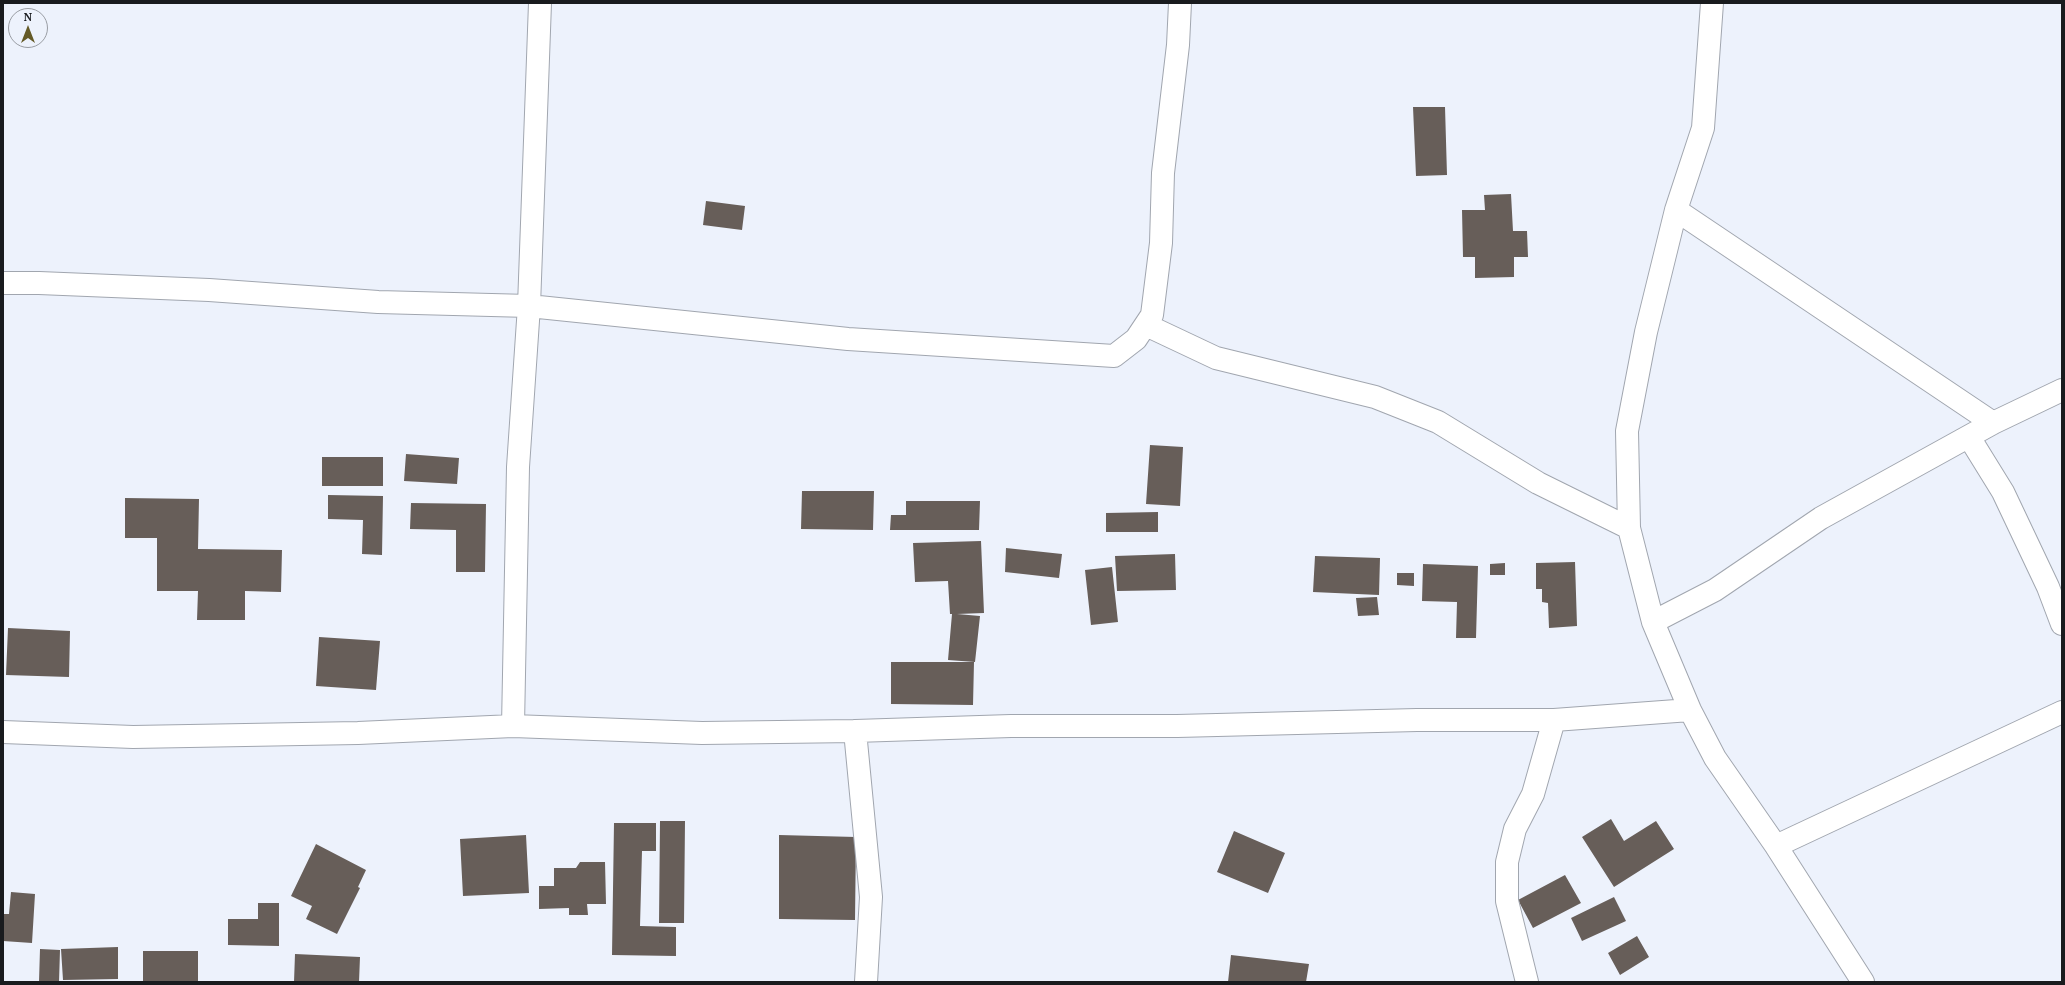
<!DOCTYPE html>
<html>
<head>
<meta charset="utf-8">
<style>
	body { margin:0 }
	#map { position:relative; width:2065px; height:985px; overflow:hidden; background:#edf2fc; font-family:"PT Serif",serif }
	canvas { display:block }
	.frame { position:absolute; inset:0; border:4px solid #191b1e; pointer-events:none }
	.north { position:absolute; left:8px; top:8px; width:40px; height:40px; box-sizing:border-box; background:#edf2fc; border:1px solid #989ca3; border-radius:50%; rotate:0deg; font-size:11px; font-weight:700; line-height:16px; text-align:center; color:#191b1e }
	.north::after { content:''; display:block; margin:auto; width:14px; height:18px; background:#645a27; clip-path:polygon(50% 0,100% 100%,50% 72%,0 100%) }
</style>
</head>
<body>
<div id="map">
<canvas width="2065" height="985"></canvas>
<div class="frame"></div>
<div class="north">N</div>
</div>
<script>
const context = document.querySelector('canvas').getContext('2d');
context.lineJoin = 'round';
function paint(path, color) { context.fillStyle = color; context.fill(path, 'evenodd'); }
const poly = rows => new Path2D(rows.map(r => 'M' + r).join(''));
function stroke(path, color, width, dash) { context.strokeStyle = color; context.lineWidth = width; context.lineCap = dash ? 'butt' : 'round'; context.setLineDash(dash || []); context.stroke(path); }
const building = poly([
	[1413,107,1445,107,1447,175,1416,176],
	[1511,194,1513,231,1527,231,1528,257,1514,257,1514,277,1475,278,1475,257,1463,257,1462,210,1485,210,1484,195],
	[706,201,745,206,742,230,703,225],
	[1150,445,1183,447,1180,506,1146,504],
	[406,454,459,458,457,484,404,481],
	[322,457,383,457,383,486,322,486],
	[802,491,874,491,873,530,801,529],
	[328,495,383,496,382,555,362,554,363,520,328,519],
	[125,498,199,499,198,549,282,550,281,592,245,591,245,620,197,620,198,591,157,591,157,538,125,538],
	[906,501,980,501,979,530,890,530,891,515,906,515],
	[411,503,486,504,485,572,456,572,456,530,410,529],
	[1158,512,1158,532,1106,532,1106,513],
	[981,541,984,613,957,614,980,616,975,662,948,660,952,614,950,614,948,581,915,582,913,543],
	[1006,548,1062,554,1059,578,1005,572],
	[1175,554,1176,590,1117,591,1115,556],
	[1315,556,1380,558,1379,595,1313,592],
	[1575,562,1577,626,1549,628,1548,603,1542,602,1542,589,1536,589,1536,563],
	[1505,563,1505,575,1490,575,1490,564],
	[1423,564,1478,566,1476,638,1456,638,1457,602,1422,601],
	[1112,567,1118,622,1091,625,1085,570],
	[1397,573,1414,573,1414,586,1397,585],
	[1377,597,1379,615,1358,616,1356,598],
	[8,628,70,631,69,677,6,675],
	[319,637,380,641,376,690,316,686],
	[891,662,974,662,973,705,891,704],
	[1611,819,1624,841,1656,821,1674,849,1614,887,1582,837],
	[660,821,685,821,684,923,659,923],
	[614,823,656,823,656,851,642,851,640,926,676,927,676,956,612,955],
	[1234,831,1285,853,1268,893,1217,872],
	[526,835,529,893,463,896,460,839],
	[779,835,856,837,855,920,779,919],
	[316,844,366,870,358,887,360,888,337,934,306,919,312,906,291,896],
	[580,862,605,862,606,904,587,904,588,915,569,915,569,908,539,909,539,886,554,886,554,868,576,868],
	[1565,875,1581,903,1533,928,1518,900],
	[11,892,35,894,32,943,3,941,3,914,9,914],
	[1614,897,1626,921,1582,941,1571,918],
	[258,903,279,903,279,946,228,945,228,919,258,919],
	[1637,936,1649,957,1620,975,1608,953],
	[118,947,118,979,63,980,61,949],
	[40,949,60,950,59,982,39,982],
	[143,951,198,951,198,982,143,982],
	[295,954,360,957,359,982,294,982],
	[1231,955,1309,964,1306,982,1228,982]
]);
const street = poly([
	[1712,3,1703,128,1676,210,1646,332,1627,431,1629,528,1653,622,1690,710,1715,758,1776,846,1863,982],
	[1676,210,1993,423],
	[3,283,39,283,209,290,378,302,529,306,848,339,1114,356,1136,339,1152,315,1161,243,1163,173,1178,45,1180,3],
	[1146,325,1216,358,1375,397,1438,422,1538,483,1629,528],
	[1969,437,2003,492,2048,587,2062,624],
	[1653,622,1715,590,1821,518,1993,423,2062,390],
	[513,726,518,467,529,306,540,3],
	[855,731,871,897,866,982],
	[3,732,133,737,358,733,513,726,702,733,855,731,1011,726,1177,726,1417,720,1554,720,1690,710],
	[1776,846,2062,712],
	[1527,982,1507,901,1507,862,1515,829,1533,794,1554,720]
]);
paint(building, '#675e59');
stroke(street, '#a1a6af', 24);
stroke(street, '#fff', 22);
</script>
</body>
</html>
